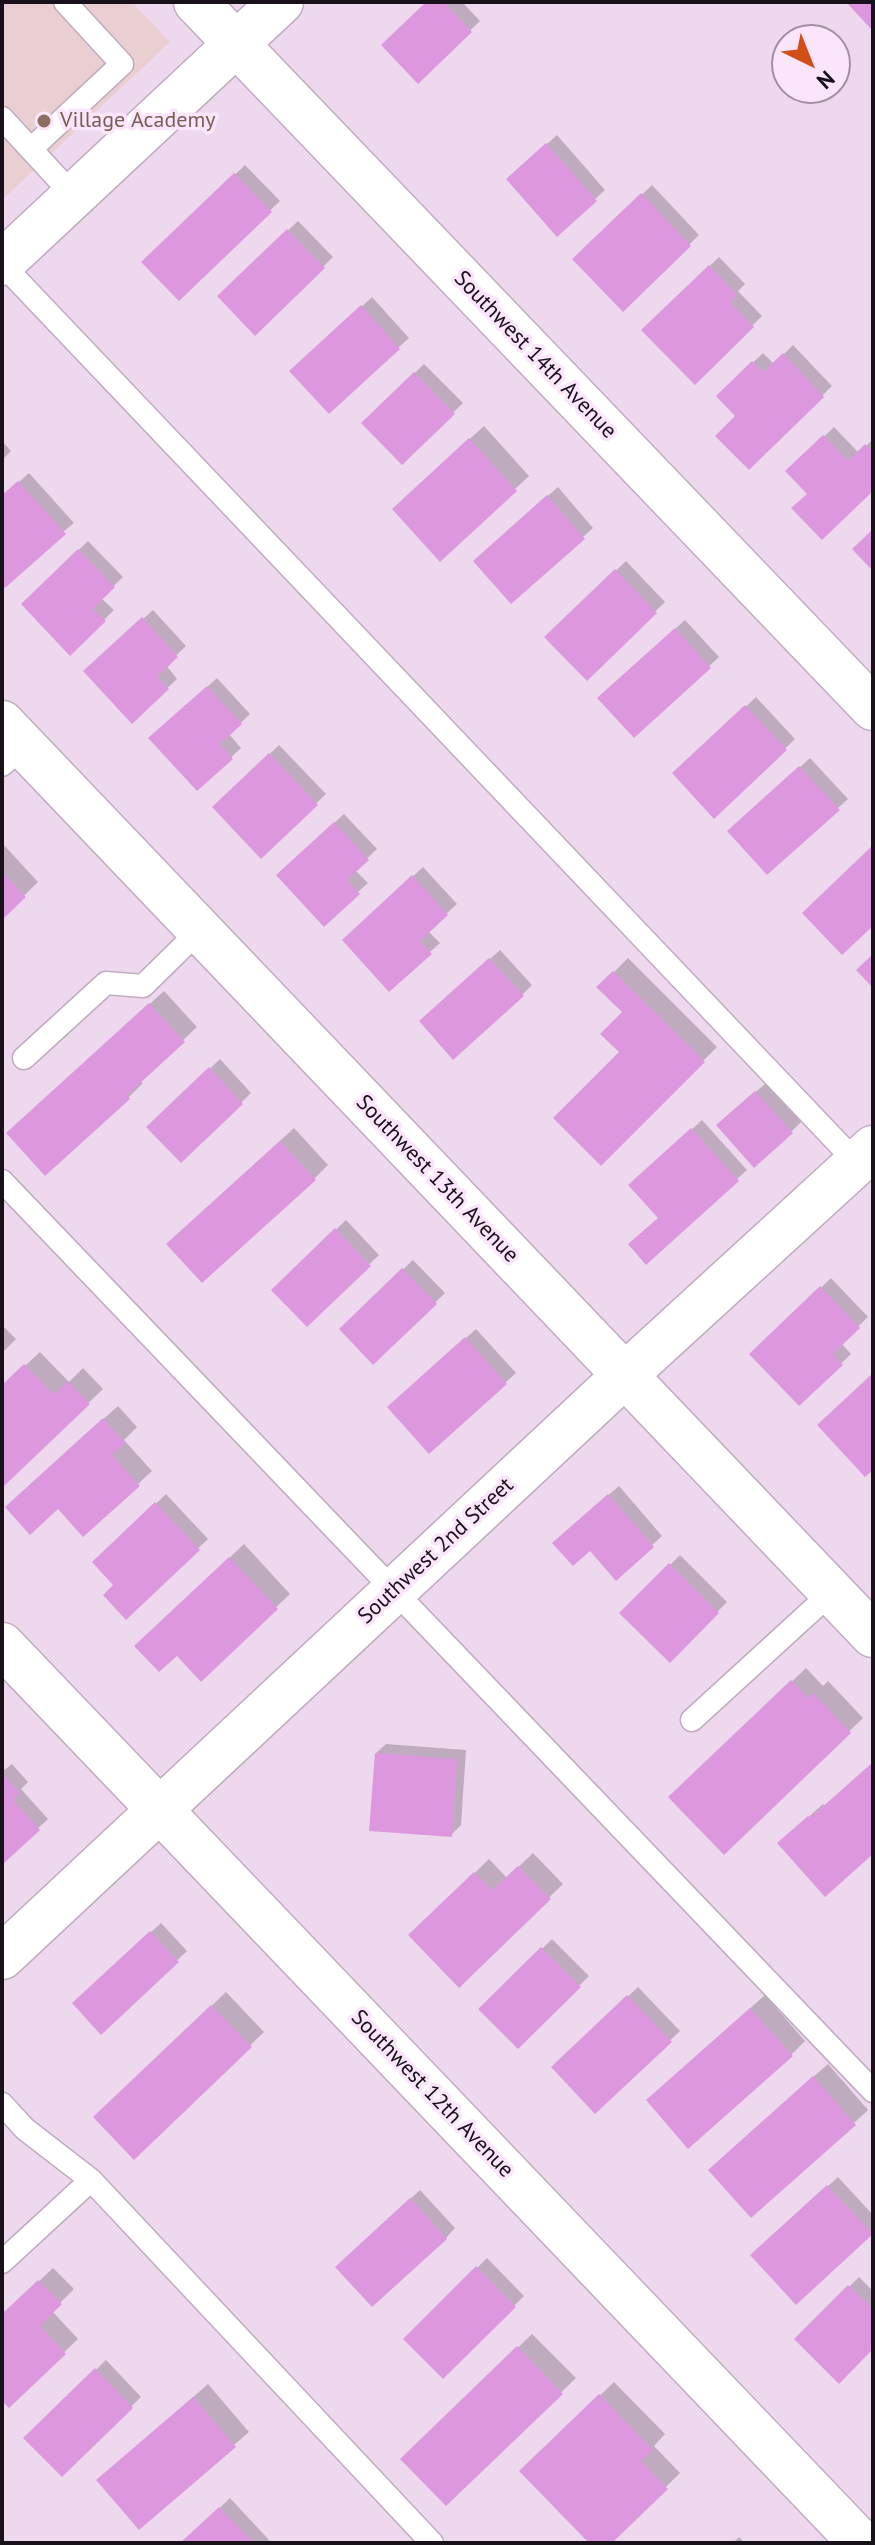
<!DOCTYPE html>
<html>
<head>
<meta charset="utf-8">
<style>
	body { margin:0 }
	#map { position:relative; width:875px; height:2545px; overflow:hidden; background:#eed8ee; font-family:"PT Sans",sans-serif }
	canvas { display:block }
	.frame { position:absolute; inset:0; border:4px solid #181119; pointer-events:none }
	.north { position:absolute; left:771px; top:24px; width:80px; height:80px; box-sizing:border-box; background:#fbe5fb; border:2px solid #a090a1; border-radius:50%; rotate:137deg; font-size:22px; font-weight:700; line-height:32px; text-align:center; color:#181119 }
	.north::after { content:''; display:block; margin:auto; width:28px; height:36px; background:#d34d17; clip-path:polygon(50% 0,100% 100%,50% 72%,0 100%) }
</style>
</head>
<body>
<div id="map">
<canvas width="875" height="2545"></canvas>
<div class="frame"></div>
<div class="north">N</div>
</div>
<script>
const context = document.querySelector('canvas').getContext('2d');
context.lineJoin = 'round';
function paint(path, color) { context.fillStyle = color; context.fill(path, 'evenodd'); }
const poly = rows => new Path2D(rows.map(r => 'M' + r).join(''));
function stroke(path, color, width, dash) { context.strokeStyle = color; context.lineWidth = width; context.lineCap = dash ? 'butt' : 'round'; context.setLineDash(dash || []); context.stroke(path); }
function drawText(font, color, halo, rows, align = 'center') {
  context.font = font + ' "PT Sans",sans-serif'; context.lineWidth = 7; context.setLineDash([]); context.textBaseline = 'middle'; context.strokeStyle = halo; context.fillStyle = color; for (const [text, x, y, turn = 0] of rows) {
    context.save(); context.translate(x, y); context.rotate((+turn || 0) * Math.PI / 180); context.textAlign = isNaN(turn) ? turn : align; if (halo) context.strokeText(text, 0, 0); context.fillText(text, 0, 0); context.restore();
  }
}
const education = poly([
	[2,2,132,2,170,42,2,200]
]);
const shadow = poly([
	[428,2,462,2,480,21,418,81],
	[557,135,605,190,557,234,518,170],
	[245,165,280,201,179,298,144,262],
	[652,185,699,235,623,309,575,259],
	[298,221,333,257,255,333,219,296],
	[719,257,745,284,738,291,762,316,695,382,644,330],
	[372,297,409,338,329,411,302,362],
	[793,345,832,386,749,467,738,416,718,396,763,353,774,364],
	[424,364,463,403,402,462,363,423],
	[484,426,529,476,440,559,408,495],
	[834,427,859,453,873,439,873,488,809,493,788,471],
	[2,441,11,451,2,460],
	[29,473,74,523,2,581,2,497],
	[558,487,593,528,511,601,485,551],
	[88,541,123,577,101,598,114,610,70,653,23,604],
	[626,561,665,602,587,678,547,637],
	[153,610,186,646,166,665,177,679,132,721,96,662],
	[685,620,719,657,634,735,609,689],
	[217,678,250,714,229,734,241,748,197,789,161,729],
	[756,697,795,739,714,816,675,774],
	[279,745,326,794,261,856,215,807],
	[810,758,848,799,838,808,740,822],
	[344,814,377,849,355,870,368,883,358,892,288,865],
	[2,843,38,882,2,917],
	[423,867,457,904,428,931,440,943,430,952,354,931],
	[500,950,532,985,522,995,431,1012],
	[628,958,717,1047,601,1163,622,1052,625,1012,599,987],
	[164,991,197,1027,140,1081,143,1083,129,1097,45,1173,22,1120],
	[220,1059,251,1093,181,1161,149,1127],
	[766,1083,801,1122,791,1132,728,1116],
	[702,1120,747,1170,646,1262,660,1217,641,1175],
	[294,1128,328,1165,314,1179,182,1230],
	[346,1220,379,1255,307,1324,274,1290],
	[413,1260,445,1293,373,1362,341,1329],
	[831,1278,868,1317,841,1343,851,1354,800,1404,752,1354],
	[2,1325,16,1339,2,1353],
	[476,1329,516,1373,430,1451,400,1397],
	[40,1352,69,1382,83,1368,103,1389,2,1485,2,1387],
	[118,1406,137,1427,124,1440,152,1471,138,1484,58,1507,21,1493],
	[619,1486,662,1536,616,1578,590,1548,564,1533],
	[166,1494,208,1539,126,1617,116,1585,95,1562],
	[244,1544,290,1594,201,1679,177,1653,151,1632],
	[680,1555,727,1602,670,1660,622,1613],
	[806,1668,823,1686,828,1681,863,1718,724,1852,671,1797],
	[386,1744,466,1750,461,1825,451,1835,376,1753],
	[873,1763,873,1851,794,1830,823,1804,825,1806],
	[12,1764,28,1782,21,1789,48,1819,2,1862,2,1772],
	[533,1853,563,1884,459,1985,411,1935,489,1859,507,1878],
	[161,1923,187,1951,102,2032,84,1994],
	[552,1939,589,1976,518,2046,481,2009],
	[638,1987,680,2031,596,2111,554,2067],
	[226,1992,264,2032,134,2157,96,2117],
	[765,1995,805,2041,791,2055,662,2087],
	[828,2064,868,2110,854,2123,724,2156],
	[838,2177,873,2215,873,2231,796,2302,762,2246],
	[420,2190,455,2228,446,2238,347,2257],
	[487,2258,524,2296,443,2376,406,2339],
	[53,2268,74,2289,52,2311,78,2339,9,2405,2,2398,2,2316],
	[859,2277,873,2291,873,2346,797,2339],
	[532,2334,576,2378,446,2504,403,2459],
	[106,2360,141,2397,62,2474,26,2438],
	[614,2382,665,2434,654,2446,680,2473,609,2543,592,2543,522,2471],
	[208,2384,249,2432,139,2527,113,2467],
	[230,2498,269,2540,267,2543,183,2543],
	[739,2537,745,2543,733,2543]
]);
const building = poly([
	[426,2,444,2,472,32,418,84,381,45],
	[846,2,873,2,873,31],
	[546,143,597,201,557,237,506,179],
	[234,173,272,212,179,301,141,262],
	[641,193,691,246,623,312,572,259],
	[287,229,325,268,255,336,217,296],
	[709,265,737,295,730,302,754,327,695,385,641,330],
	[361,305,400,349,329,414,289,371],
	[783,353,824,397,749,470,715,436,735,416,716,396,752,361,763,372],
	[414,372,455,414,402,465,361,423],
	[823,435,848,461,865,444,873,452,873,491,822,540,791,508,807,494,785,471],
	[469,438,517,491,440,562,392,509],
	[18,481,66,534,5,588,2,584,2,495],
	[547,495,585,539,511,604,473,561],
	[873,529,873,571,852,549],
	[78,549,115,587,93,609,106,621,70,656,21,604],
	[615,569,657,613,587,681,544,637],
	[142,617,178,657,157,677,169,689,132,724,83,671],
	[675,628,711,668,634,738,597,698],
	[207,686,242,724,220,744,233,759,197,791,148,738],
	[745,705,787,750,714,819,672,773],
	[269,753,318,805,261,859,212,807],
	[799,766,840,810,767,875,727,831],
	[334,822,369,860,347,880,360,894,324,927,276,875],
	[873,845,873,926,842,955,802,913],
	[2,872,26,897,2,920],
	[412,875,448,915,420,941,432,954,389,992,342,940],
	[873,954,873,988,856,970],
	[489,958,524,996,453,1060,419,1021],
	[613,971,705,1062,601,1166,553,1118,619,1052,600,1034,622,1012,596,987],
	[149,1003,185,1042,127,1095,130,1099,45,1176,6,1133],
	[209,1067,243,1104,181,1163,146,1127],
	[755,1091,793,1133,754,1168,716,1125],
	[691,1128,739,1181,646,1265,628,1244,658,1218,628,1185],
	[280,1141,316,1180,202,1283,166,1244],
	[335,1228,371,1266,307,1327,271,1290],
	[402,1268,437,1304,373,1365,339,1329],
	[820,1286,860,1328,833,1354,843,1365,799,1406,749,1354],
	[465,1337,507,1384,429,1454,387,1407],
	[24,1364,54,1394,68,1381,90,1404,2,1488,2,1385],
	[873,1373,873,1470,865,1477,817,1425],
	[103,1418,125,1443,112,1455,140,1486,83,1537,58,1509,30,1535,5,1507],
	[608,1494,654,1547,616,1581,590,1551,573,1566,552,1543],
	[155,1502,200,1550,126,1620,103,1595,113,1585,92,1562],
	[229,1557,278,1609,201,1682,177,1656,159,1672,134,1646],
	[669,1563,719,1613,670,1663,619,1613],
	[791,1680,808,1698,813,1693,851,1733,724,1855,668,1797],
	[375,1753,457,1759,452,1837,369,1831],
	[873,1762,873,1854,825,1897,777,1843,808,1816,810,1818],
	[2,1773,20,1793,13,1800,40,1830,2,1865],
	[518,1866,551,1899,459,1988,408,1935,474,1872,492,1890],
	[150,1931,179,1962,101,2035,72,2003],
	[541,1947,581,1987,518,2049,478,2009],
	[627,1995,672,2042,595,2114,551,2067],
	[211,2005,252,2047,134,2160,93,2117],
	[750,2008,793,2056,688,2149,646,2100],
	[813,2076,856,2125,751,2218,708,2170],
	[827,2185,873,2234,796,2305,750,2255],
	[410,2198,447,2239,372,2307,335,2267],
	[476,2266,516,2307,443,2379,403,2339],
	[38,2280,62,2304,40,2326,66,2354,9,2408,2,2401,2,2314],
	[848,2285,873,2309,873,2349,839,2384,794,2339],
	[517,2346,563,2394,446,2506,400,2459],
	[95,2368,133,2408,62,2477,23,2438],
	[599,2394,653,2450,641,2461,668,2489,612,2543,589,2543,519,2471],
	[193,2397,236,2447,139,2530,96,2480],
	[219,2507,254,2543,180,2543]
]);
const service = poly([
	[2,118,74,196],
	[31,149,122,64,65,2],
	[2,264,857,1163],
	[2,765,24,746],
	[24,1058,106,983,143,986,200,930],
	[2,1181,873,2091],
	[692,1720,832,1592],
	[2,2104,25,2129,91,2180,432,2543],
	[2,2262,91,2180]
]);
const minor = poly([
	[196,2,873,708],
	[2,263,281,2],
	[2,723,873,1635],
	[2,1957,625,1375,873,1148]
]);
const tertiary = poly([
	[2,1645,861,2543]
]);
const markers = [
	[44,121,8,"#8d6e63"]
];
const educationNames = [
	["Village Academy",60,121]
];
const streetNames = [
	["Southwest 14th Avenue",535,355,46],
	["Southwest 13th Avenue",437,1179,46],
	["Southwest 2nd Street",436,1551,-43],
	["Southwest 12th Avenue",432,2094,46]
];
paint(education, '#e9cfd2');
paint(shadow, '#0003');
paint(building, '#dc97de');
stroke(service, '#c0acc1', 25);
stroke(minor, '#c0acc1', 47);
stroke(tertiary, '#c0acc1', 47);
stroke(service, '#fff', 22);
stroke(minor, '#fff', 44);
stroke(tertiary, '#fff', 44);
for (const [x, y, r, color] of markers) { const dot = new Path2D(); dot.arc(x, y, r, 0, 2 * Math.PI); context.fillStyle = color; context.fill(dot); stroke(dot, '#fbe5fb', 3); }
drawText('22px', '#785e54', '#fbe5fb', educationNames, 'left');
drawText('22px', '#181119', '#fbe5fb', streetNames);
</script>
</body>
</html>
